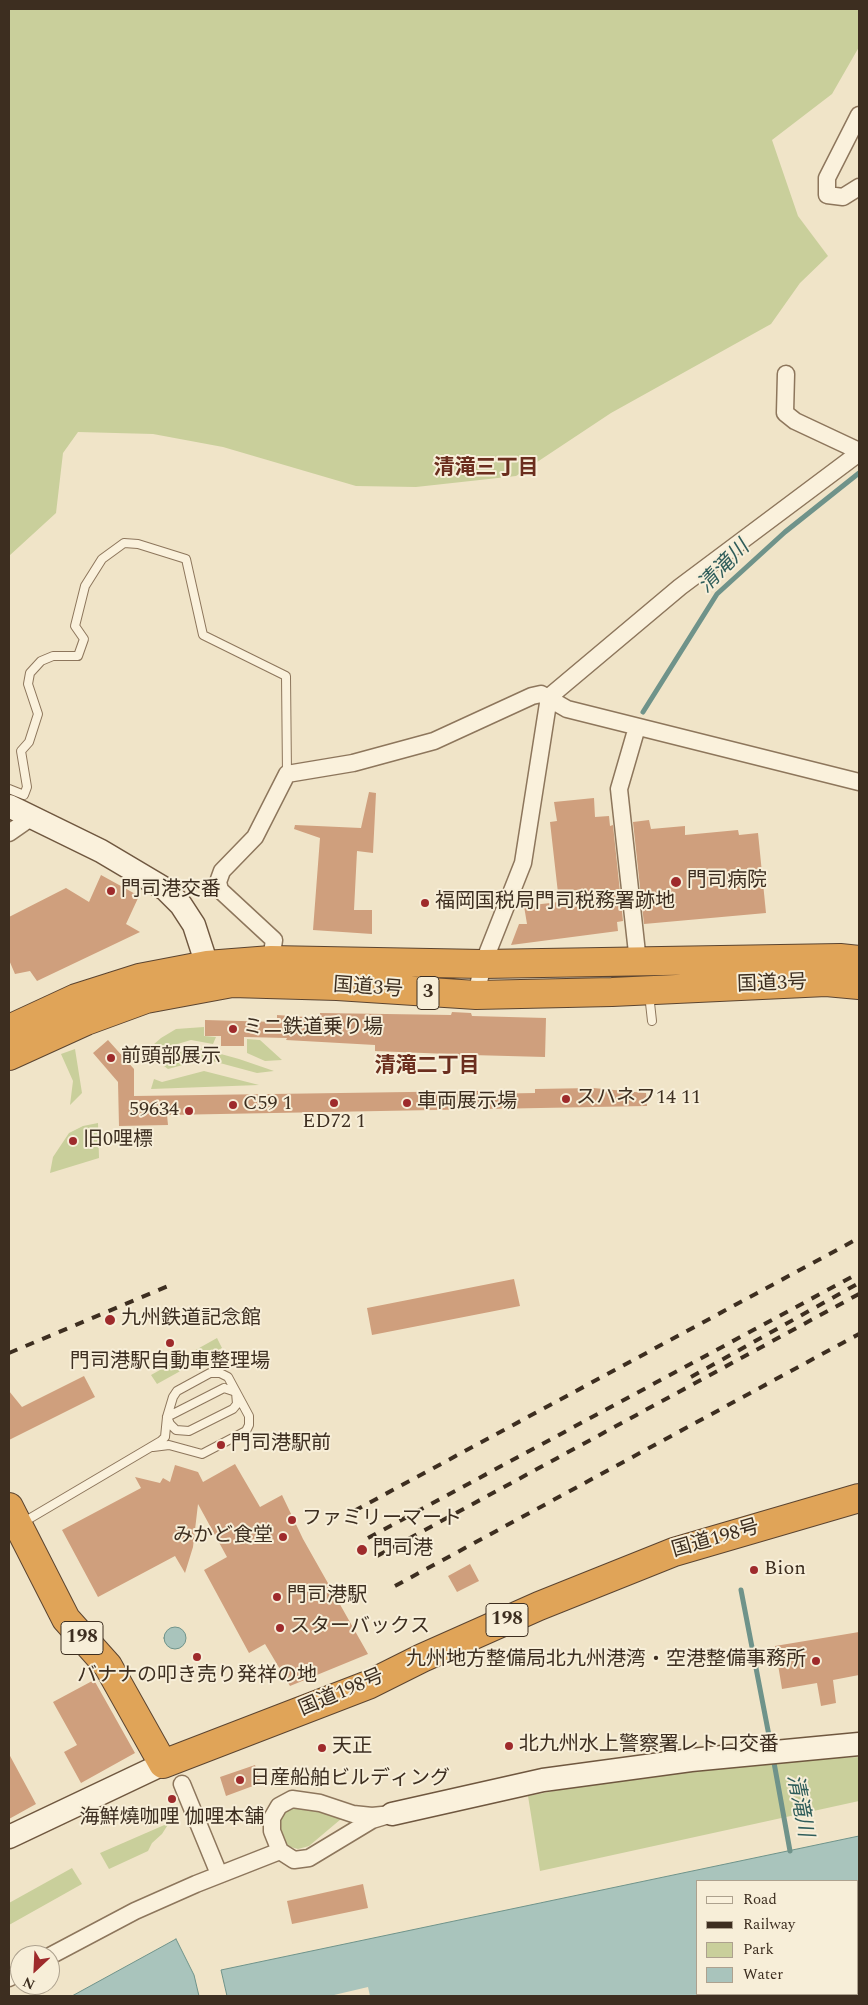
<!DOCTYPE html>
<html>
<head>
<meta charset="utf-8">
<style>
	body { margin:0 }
	#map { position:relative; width:868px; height:2005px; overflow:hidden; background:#f0e4c8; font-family:Spectral,serif }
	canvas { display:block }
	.frame { position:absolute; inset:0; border:10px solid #3d2e20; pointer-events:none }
	.legend { position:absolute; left:696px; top:1880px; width:162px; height:115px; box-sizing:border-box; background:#f7eed8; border:1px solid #ada18e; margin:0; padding:6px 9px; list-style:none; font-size:15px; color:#3d2e20 }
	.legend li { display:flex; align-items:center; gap:10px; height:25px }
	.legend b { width:25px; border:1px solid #ada18e }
	.north { position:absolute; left:10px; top:1945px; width:50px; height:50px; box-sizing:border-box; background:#f7eed8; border:1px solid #ada18e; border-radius:50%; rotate:205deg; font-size:14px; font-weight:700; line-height:20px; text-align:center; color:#3d2e20 }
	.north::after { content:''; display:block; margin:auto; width:18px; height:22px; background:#9e2a2b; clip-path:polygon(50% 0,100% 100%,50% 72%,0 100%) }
</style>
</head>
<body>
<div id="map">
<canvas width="868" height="2005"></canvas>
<div class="frame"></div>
<ul class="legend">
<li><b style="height:6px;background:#faf1dc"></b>Road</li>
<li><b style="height:6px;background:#3d2e20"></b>Railway</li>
<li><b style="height:14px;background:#c9cf9b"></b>Park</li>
<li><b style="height:14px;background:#a9c4bc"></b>Water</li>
</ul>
<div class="north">N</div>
</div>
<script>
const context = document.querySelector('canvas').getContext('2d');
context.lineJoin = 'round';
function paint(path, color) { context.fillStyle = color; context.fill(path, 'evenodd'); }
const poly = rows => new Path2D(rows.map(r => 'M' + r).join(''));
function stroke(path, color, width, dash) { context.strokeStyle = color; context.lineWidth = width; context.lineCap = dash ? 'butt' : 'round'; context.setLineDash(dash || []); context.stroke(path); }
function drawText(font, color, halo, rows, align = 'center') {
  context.font = font + ' Spectral,"Noto Sans JP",serif'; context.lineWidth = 4; context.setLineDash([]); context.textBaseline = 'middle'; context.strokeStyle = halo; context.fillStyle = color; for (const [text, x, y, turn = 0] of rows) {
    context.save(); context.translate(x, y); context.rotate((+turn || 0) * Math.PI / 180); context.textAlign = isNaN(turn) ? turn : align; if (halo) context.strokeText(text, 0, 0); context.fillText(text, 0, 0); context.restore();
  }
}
const green = poly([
	[9,9,859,9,859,47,832,94,772,140,798,216,828,256,800,283,771,324,611,413,516,476,416,487,356,486,223,447,153,434,78,432,63,453,56,513,9,556],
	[204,1027,204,1036,216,1037,213,1044,191,1040,164,1048,157,1056,153,1045,161,1038,176,1029],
	[247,1039,260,1040,282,1060,265,1061,247,1053],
	[199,1048,239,1059,274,1071,257,1073,205,1059,168,1069,164,1066,171,1054],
	[75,1049,82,1093,70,1105,73,1081,61,1054],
	[204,1071,259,1085,151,1089,154,1079,162,1082],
	[98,1123,99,1158,50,1173,53,1157,69,1133,83,1126],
	[217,1338,222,1348,157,1384,151,1375],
	[859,1757,859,1801,540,1871,528,1796,647,1773,760,1762],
	[293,1806,307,1806,341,1819,309,1846,298,1849,287,1846,279,1839,277,1819,283,1811],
	[169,1823,162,1834,152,1843,148,1851,109,1869,100,1853],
	[72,1868,82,1884,9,1925,9,1903]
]);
const water = poly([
	'164 1638a11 11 0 1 1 22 0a11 11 0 1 1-22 0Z',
	[859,1836,859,1996,227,1996,221,1970,859,1836],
	[697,1881,857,1881,857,1994,697,1994,697,1881],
	[176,1939,194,1975,199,1996,72,1996,176,1939]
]);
const pier = poly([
	[368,1987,370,1996,334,1996,334,1995]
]);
const stream = poly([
	[643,712,717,594,785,532,859,473],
	[741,1590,771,1746],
	[773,1757,790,1851]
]);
const building = poly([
	[369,792,376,793,373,853,357,851,354,910,372,910,372,934,313,930,320,838,294,829,295,825,361,828],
	[594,798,595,817,609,816,610,826,613,825,623,921,617,922,618,931,511,945,519,924,527,924,524,906,559,902,550,822,557,821,554,802],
	[649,820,651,829,685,826,685,835,738,830,739,835,758,833,766,913,644,924,633,822],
	[101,875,139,896,126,924,140,932,37,981,30,971,15,974,9,960,9,917,66,888,89,902],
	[452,1012,471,1013,472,1016,546,1018,545,1057,471,1055,471,1057,448,1057,448,1054,375,1051,375,1045,286,1040,287,1038,244,1037,244,1046,221,1046,221,1036,205,1036,205,1020,277,1022,277,1015,320,1018,320,1013,451,1015],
	[108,1040,134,1069,134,1096,478,1091,478,1094,535,1093,535,1089,593,1088,646,1093,647,1106,167,1115,168,1125,119,1126,118,1082,93,1053],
	[514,1279,520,1306,372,1335,367,1308],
	[84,1376,95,1397,9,1440,9,1391,22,1407],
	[235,1464,260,1507,282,1495,303,1539,368,1654,290,1686,265,1644,249,1653,204,1570,227,1557,198,1504,193,1547,185,1573,175,1556,98,1597,62,1530,141,1488,135,1477,160,1483,163,1478,170,1482,175,1465,198,1472,203,1482],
	[470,1564,479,1581,457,1592,448,1576],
	[859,1632,859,1675,833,1680,836,1703,821,1706,817,1683,782,1689,775,1646],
	[94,1680,135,1753,81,1783,64,1752,77,1745,53,1702],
	[9,1754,36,1804,9,1819],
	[255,1765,261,1783,226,1796,220,1777],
	[363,1884,368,1908,292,1924,287,1901]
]);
const lane = poly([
	[9,789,24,795,27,787,21,751,29,742,38,714,28,684,30,673,41,661,53,656,78,656,84,639,75,626,85,586,102,559,124,543,138,544,186,559,203,635,286,676,287,774],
	[649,994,652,1021],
	[224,1388,236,1392,237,1404,233,1409,189,1431,176,1430,170,1424,167,1417,224,1388],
	[22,1523,161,1441,165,1437,167,1417,173,1397,177,1391,210,1373,220,1373,228,1377,249,1416,249,1425,246,1431,202,1454,169,1445,153,1447]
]);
const street = poly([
	[859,115,827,178,827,195,843,197,859,187],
	[786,374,785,413,795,421,859,451],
	[637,727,619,789,638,962],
	[9,833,32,817],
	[271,960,274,940,220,890,218,882,222,871,255,837,287,774,353,763,434,741,532,696,541,694,567,709,859,782],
	[476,995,483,964,523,863,549,697,680,587,859,453],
	[182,1784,219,1874],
	[292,1799,320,1803,353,1814,372,1816,392,1814,372,1820,309,1858,294,1860,280,1851,272,1831,272,1818,279,1806,292,1799],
	[50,1956,135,1911,196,1884,280,1851],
	[9,1978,20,1972]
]);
const secondary = poly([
	[9,806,101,851,165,889,181,905,194,925,207,965],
	[392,1814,543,1780,691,1760,859,1744],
	[9,1837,163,1764]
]);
const highway = poly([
	[9,1029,76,998,139,978,207,965,271,960,483,964,840,958,859,960],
	[9,1056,86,1021,146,999,232,983,337,986,476,995,612,992,826,982,859,985],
	[9,1507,66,1619,108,1666,163,1764,368,1685,422,1658,539,1606,674,1552,859,1498]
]);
const rail = poly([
	[9,1353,173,1284],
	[691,1377,859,1283],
	[354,1511,859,1238],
	[368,1538,859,1273],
	[377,1556,859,1294],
	[395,1586,859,1334]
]);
const markers = [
	[676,882,6,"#9e2a2b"],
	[111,891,5,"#9e2a2b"],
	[425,903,5,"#9e2a2b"],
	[233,1029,5,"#9e2a2b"],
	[111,1058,5,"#9e2a2b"],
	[566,1099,5,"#9e2a2b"],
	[334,1103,5,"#9e2a2b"],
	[407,1103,5,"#9e2a2b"],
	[233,1105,5,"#9e2a2b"],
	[189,1111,5,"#9e2a2b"],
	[73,1141,5,"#9e2a2b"],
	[110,1320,6,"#9e2a2b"],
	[170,1343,5,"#9e2a2b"],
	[221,1445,5,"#9e2a2b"],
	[292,1520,5,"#9e2a2b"],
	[283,1537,5,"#9e2a2b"],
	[362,1550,6,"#9e2a2b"],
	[754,1570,5,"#9e2a2b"],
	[277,1597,5,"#9e2a2b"],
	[280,1628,5,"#9e2a2b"],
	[197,1657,5,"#9e2a2b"],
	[816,1661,5,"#9e2a2b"],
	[509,1746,5,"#9e2a2b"],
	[322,1748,5,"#9e2a2b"],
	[240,1780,5,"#9e2a2b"],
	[172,1799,5,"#9e2a2b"]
];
const shields = [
	[428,993,22],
	[507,1620,42],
	[82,1638,42]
];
const shieldNames = [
	["3",428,993],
	["198",507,1620],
	["198",82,1638]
];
const poiNames = [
	["門司病院",687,882],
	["門司港交番",121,891],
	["福岡国税局門司税務署跡地",435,903],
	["ミニ鉄道乗り場",243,1029],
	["前頭部展示",121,1058],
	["スハネフ14 11",576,1099],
	["車両展示場",417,1103],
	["C59 1",243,1105],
	["59634",179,1111,"right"],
	["ED72 1",334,1123,"center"],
	["旧0哩標",83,1141],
	["九州鉄道記念館",121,1320],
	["門司港駅自動車整理場",170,1363,"center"],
	["門司港駅前",231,1445],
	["ファミリーマート",302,1520],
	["みかど食堂",273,1537,"right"],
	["門司港",373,1550],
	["Bion",764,1570],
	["門司港駅",287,1597],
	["スターバックス",290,1628],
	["九州地方整備局北九州港湾・空港整備事務所",806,1661,"right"],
	["バナナの叩き売り発祥の地",197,1677,"center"],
	["北九州水上警察署レトロ交番",519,1746],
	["天正",332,1748],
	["日産船舶ビルディング",250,1780],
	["海鮮燒咖哩 伽哩本舗",172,1819,"center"]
];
const streetNames = [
	["国道3号",772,985,-2],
	["国道3号",368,989,4],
	["国道198号",716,1540,-16],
	["国道198号",342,1694,-23]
];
const neighbourhoodNames = [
	["清滝三丁目",486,470],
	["清滝二丁目",427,1068]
];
const waterNames = [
	["清滝川",725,568,-46],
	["清滝川",798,1806,79]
];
paint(green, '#c9cf9b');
paint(water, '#a9c4bc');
stroke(water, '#6f938a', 1);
paint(pier, '#f0e4c8');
stroke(stream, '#6f938a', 5);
paint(building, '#cf9f7d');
stroke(lane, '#8d765c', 10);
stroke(street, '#8d765c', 19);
stroke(secondary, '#6f573f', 25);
stroke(highway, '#5b4430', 30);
stroke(lane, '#faf1dc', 8);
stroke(street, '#faf1dc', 16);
stroke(secondary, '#faf1dc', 22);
stroke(highway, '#e0a458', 28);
stroke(rail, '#3d2e20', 4, [9, 9]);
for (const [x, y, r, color] of markers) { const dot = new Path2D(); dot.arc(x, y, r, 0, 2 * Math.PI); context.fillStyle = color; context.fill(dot); stroke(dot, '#f7eed8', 2); }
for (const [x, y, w] of shields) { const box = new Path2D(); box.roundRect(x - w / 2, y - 16.5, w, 33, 4); context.fillStyle = '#f7eed8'; context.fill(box); stroke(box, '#3d2e20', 1); }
drawText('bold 19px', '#3d2e20', null, shieldNames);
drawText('20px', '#3d2e20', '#f7eed8', poiNames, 'left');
drawText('20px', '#3d2e20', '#f7eed8', streetNames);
drawText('bold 21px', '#6b2e1e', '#f7eed8', neighbourhoodNames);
drawText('italic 21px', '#2f5d5a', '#f7eed8', waterNames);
</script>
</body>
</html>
